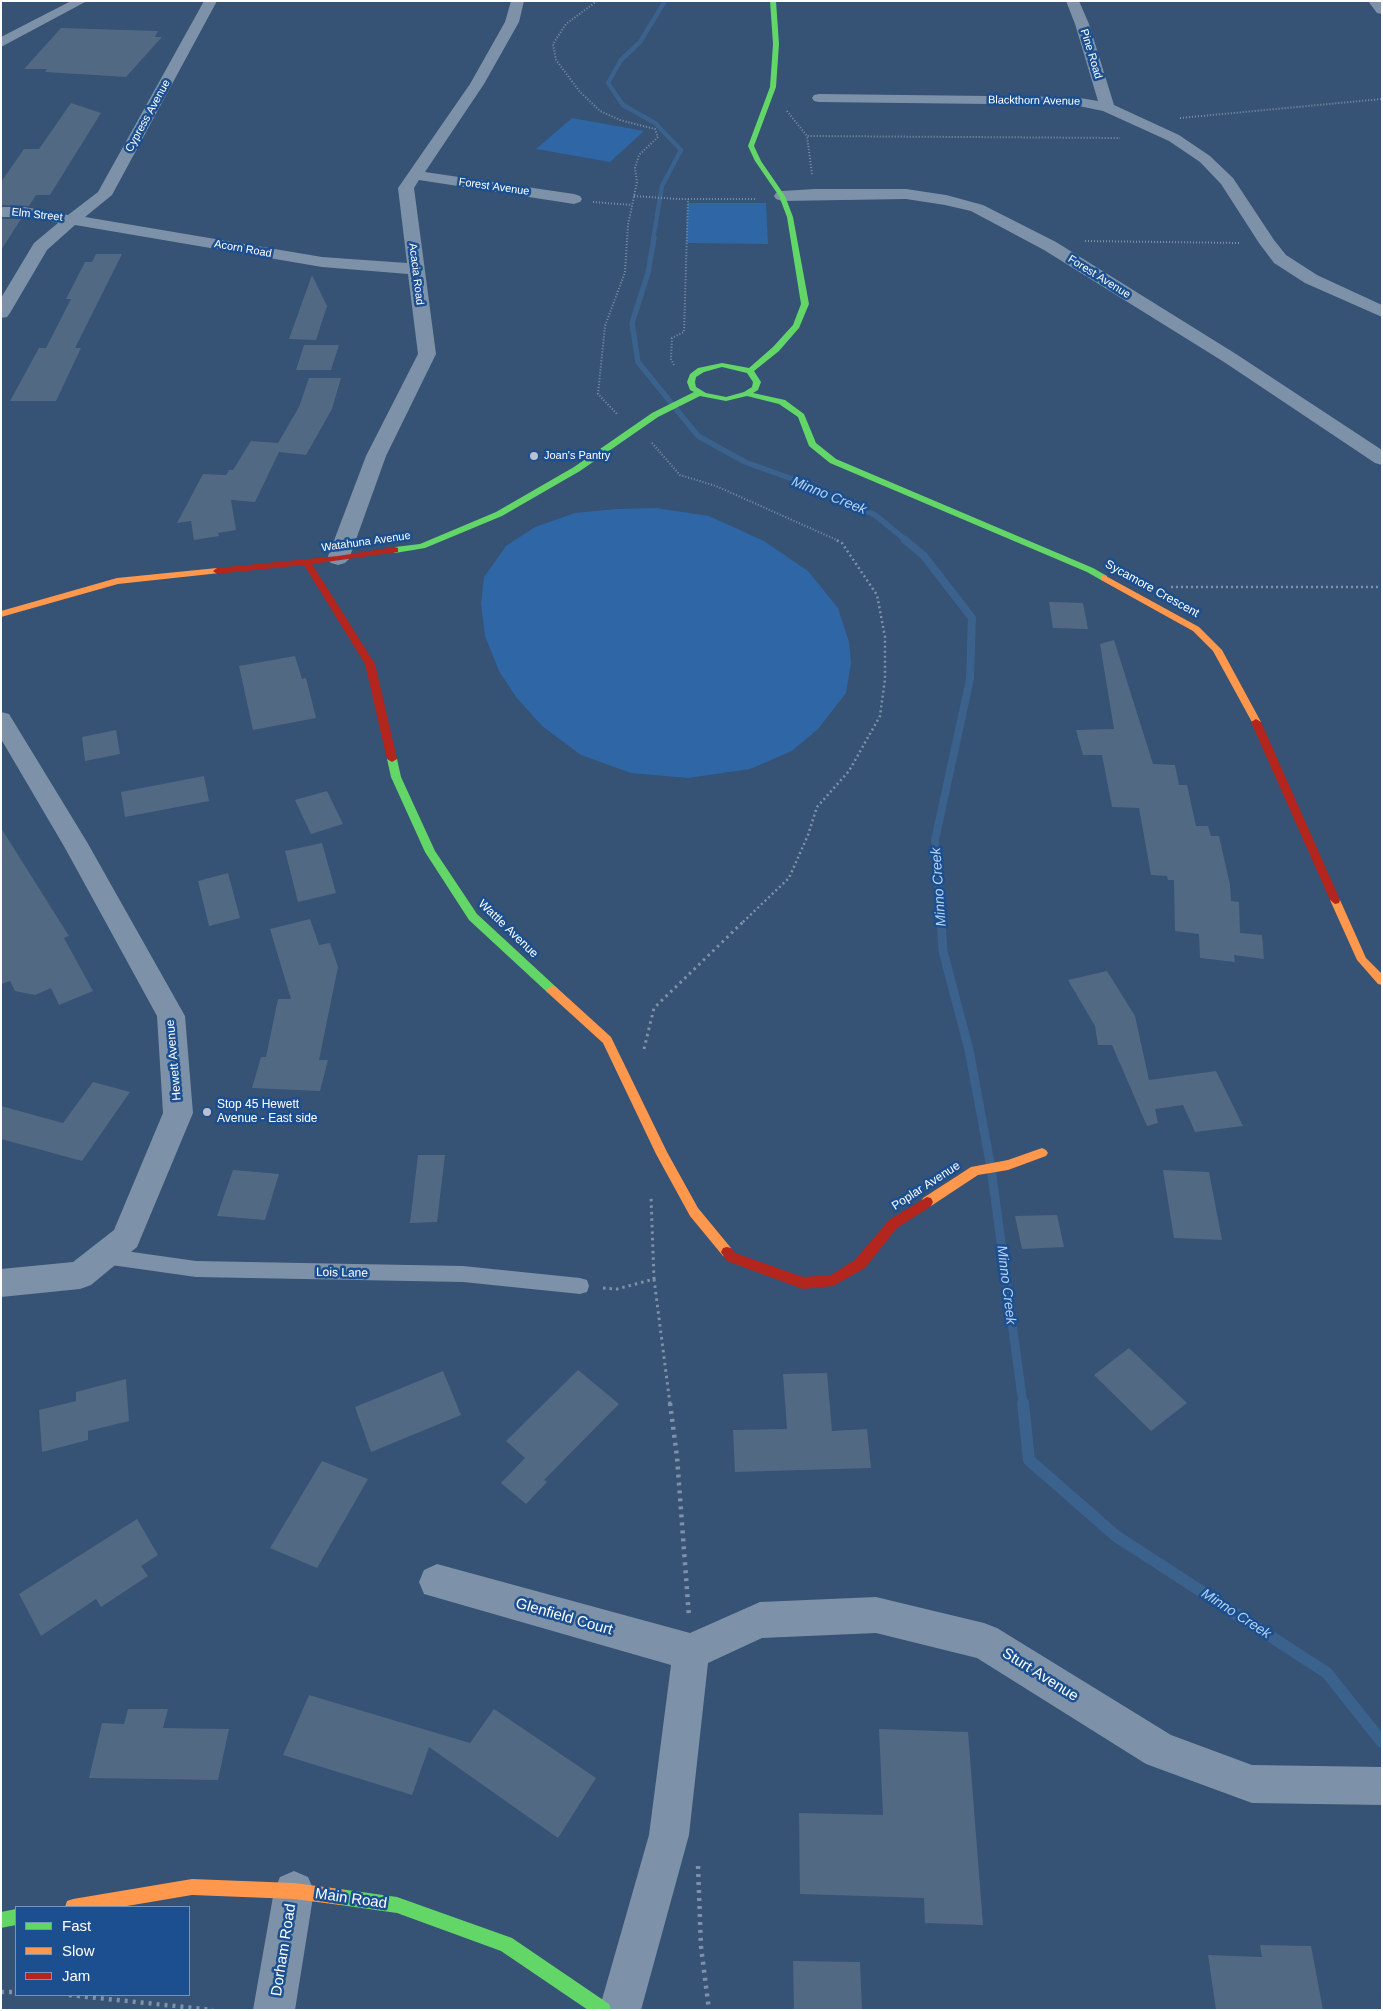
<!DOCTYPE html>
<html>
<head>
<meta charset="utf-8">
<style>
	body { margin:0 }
	#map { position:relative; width:1383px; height:2011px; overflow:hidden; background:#365274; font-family:Helvetica,sans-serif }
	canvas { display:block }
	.frame { position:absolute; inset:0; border:2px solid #fff; pointer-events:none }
	.legend { position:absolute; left:15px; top:1906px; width:175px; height:90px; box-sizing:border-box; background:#1b4f8f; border:1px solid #7695bc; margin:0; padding:6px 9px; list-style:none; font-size:15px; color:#fff }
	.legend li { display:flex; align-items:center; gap:10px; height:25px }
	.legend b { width:25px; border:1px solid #7695bc }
</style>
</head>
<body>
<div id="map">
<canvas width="1383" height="2011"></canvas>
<div class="frame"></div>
<ul class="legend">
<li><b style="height:6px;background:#63d668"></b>Fast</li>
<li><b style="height:6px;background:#ff974d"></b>Slow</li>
<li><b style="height:6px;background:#b3261e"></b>Jam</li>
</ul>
</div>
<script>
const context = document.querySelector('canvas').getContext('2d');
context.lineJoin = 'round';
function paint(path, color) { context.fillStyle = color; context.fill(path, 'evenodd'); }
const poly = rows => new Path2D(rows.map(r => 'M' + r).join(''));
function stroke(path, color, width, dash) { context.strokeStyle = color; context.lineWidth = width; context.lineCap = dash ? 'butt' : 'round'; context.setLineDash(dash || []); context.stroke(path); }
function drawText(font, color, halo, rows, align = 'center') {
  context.font = font + ' Helvetica,sans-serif'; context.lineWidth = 5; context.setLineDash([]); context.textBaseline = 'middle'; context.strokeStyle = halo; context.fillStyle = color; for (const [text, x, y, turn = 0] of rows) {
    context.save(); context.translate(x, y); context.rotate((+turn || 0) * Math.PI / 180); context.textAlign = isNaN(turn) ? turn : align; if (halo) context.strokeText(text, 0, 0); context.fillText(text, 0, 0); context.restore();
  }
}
const green = poly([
	[572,118,644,131,610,162,536,149],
	[688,203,766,203,768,244,686,243],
	[656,508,709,516,764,541,808,571,838,608,849,642,851,663,846,693,818,729,792,751,750,769,688,778,631,773,581,755,542,726,516,697,499,671,485,636,481,603,484,577,506,546,535,527,575,513,616,509]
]);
const streamFar4 = poly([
	[653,240,662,186,681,150,655,123,623,105,608,83,621,60,640,42,665,1]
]);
const streamFar3 = poly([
	[654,238,648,273,632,323,638,362,698,436,745,462,795,480,875,515,907,541]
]);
const streamFar2 = poly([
	[905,540,924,556,972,618,970,679,935,840,941,922]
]);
const streamFar1 = poly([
	[941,921,943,951,969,1050,991,1168,1023,1404]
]);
const stream = poly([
	[1023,1403,1029,1460,1116,1536,1327,1673,1382,1742]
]);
const building = poly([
	[61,28,158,31,155,37,162,37,126,77,45,72,47,69,24,69],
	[71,103,101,113,50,195,36,195,29,206,1,205,1,182,24,149,39,149],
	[1,219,21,219,1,250],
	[96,254,122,254,75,348,81,348,56,401,10,401,39,348,46,348,71,299,66,299,85,262,92,262],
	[312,275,327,306,316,340,289,339],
	[304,345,339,345,331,370,296,370],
	[309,378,341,378,332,409,306,455,279,452,255,502,231,500,236,530,218,533,219,536,194,540,191,521,177,523,203,474,226,475,229,470,233,470,251,441,278,443,299,407],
	[1049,602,1083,603,1088,629,1053,628],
	[1114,640,1153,764,1175,765,1179,785,1187,785,1196,826,1208,826,1211,836,1219,836,1230,885,1231,901,1239,902,1240,933,1262,935,1264,959,1234,955,1235,962,1200,958,1199,934,1175,931,1174,880,1168,880,1167,876,1151,875,1139,808,1112,807,1102,755,1083,755,1076,730,1114,729,1100,644],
	[295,656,302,679,306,678,316,718,253,730,239,666],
	[116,730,120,754,85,761,82,737],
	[204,776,209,801,125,817,121,792],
	[327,791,343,824,311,834,295,800],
	[1,828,69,936,64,938,93,991,59,1005,51,988,35,995,15,991,10,981,1,984],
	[322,843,336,893,298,902,285,851],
	[228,873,240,918,209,926,198,881],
	[310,919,319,945,330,943,338,967,319,1060,328,1060,320,1091,252,1088,261,1057,266,1057,278,999,291,999,270,929],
	[1107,971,1135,1016,1149,1080,1216,1071,1243,1126,1195,1132,1183,1105,1155,1109,1158,1123,1147,1126,1112,1045,1098,1045,1095,1026,1068,980],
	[93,1082,130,1092,82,1161,1,1139,1,1106,63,1123],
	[418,1155,445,1155,437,1222,410,1223],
	[233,1170,279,1174,265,1220,217,1216],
	[1163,1170,1209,1172,1222,1240,1174,1238],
	[1057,1215,1064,1247,1022,1249,1015,1216],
	[1129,1348,1187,1403,1151,1431,1094,1375],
	[578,1370,619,1404,544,1480,547,1482,526,1504,501,1483,525,1458,506,1441],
	[443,1371,461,1415,371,1452,355,1407],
	[827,1373,832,1431,867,1429,871,1468,735,1472,733,1430,787,1429,783,1374],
	[126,1379,129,1421,88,1431,88,1440,42,1452,39,1410,76,1401,76,1392],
	[322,1461,368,1479,317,1568,270,1548],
	[137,1519,158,1555,141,1566,148,1576,101,1607,96,1599,41,1636,19,1594],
	[309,1695,470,1743,494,1709,596,1778,558,1838,429,1747,412,1795,283,1755],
	[128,1709,168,1709,163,1728,229,1729,218,1780,89,1778,102,1723,124,1724],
	[879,1729,968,1732,983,1925,925,1923,924,1898,800,1894,799,1813,883,1815],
	[1260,1945,1311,1946,1323,2010,1216,2010,1208,1955,1262,1957],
	[793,1961,860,1962,862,2010,794,2010]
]);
const pathFar3 = poly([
	[597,1,566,24,553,44,556,60,580,92,600,111,620,120,655,129,658,137,639,155,635,168,637,182,628,225,625,272,605,326,598,394,617,414],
	[787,111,807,136],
	[1180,118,1382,99],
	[812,174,807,136,1120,138],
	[634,196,678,199,757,199],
	[593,202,632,205],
	[1085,241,1241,243],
	[674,365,671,359,672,338,684,332,688,199],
	[652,443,680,475,716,486,839,541]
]);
const pathFar2 = poly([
	[1171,587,1382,587],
	[743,922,789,878,808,835,817,807,849,771,880,716,885,679,885,637,877,595,842,543,836,540]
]);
const pathFar1 = poly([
	[644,1049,654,1008,744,921],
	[654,1279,670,1404],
	[603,1288,617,1289,654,1279,651,1197]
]);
const path = poly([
	[670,1403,677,1457,689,1617],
	[698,1866,701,1947,709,2010],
	[1,1992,16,1992],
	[69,1995,213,2010]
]);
const lane = poly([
	[104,1248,196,1261,463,1266,580,1278,587,1280,589,1286,587,1292,580,1294,463,1282,196,1277,104,1264,98,1262,95,1256,98,1250,104,1248]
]);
const street = poly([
	[71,1,87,1,1,47,1,37,71,1],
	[204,1,217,1,112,195,85,217,322,257,407,263,398,188,470,84,505,22,511,1,524,1,519,22,484,84,425,172,574,194,580,196,582,199,580,202,574,204,419,180,414,188,436,354,386,456,349,559,345,563,338,565,331,563,327,559,366,456,418,354,408,274,322,267,75,225,47,250,10,313,7,317,1,318,1,298,34,243,58,223,24,217,1,217,1,207,24,207,68,215,98,192,204,1],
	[1066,1,1079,1,1089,24,1114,105,1179,135,1210,156,1233,178,1274,240,1286,255,1317,275,1382,305,1382,317,1305,283,1274,263,1259,243,1221,184,1200,162,1169,141,1103,111,1074,105,819,102,814,101,812,98,814,95,819,94,1074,97,1098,101,1075,24,1066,1],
	[1368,1,1381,1,1382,14,1377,13,1368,1],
	[815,189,906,189,946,195,983,205,1056,242,1236,354,1382,450,1382,465,1375,463,1224,362,1044,250,971,211,945,205,906,199,782,201,776,199,774,196,776,193,782,191,815,189],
	[1,712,9,714,87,842,185,1016,193,1113,137,1247,91,1285,80,1289,1,1297,1,1269,73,1262,114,1230,163,1113,157,1016,65,848,1,739,1,712],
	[437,1564,690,1633,760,1602,876,1597,984,1623,997,1628,1171,1735,1252,1765,1382,1767,1382,1805,1252,1803,1146,1764,977,1658,876,1633,762,1638,708,1663,689,1835,641,2010,599,2010,649,1835,671,1665,424,1594,419,1582,424,1570,437,1564],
	[294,1871,308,1877,314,1891,295,2010,253,2010,274,1891,280,1877,294,1871]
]);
const fast = poly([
	[770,1,776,1,779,44,776,87,754,146,761,161,785,196,793,217,809,304,799,328,779,351,754,371,761,382,758,390,753,393,785,400,804,414,816,443,836,459,1093,568,1107,576,1107,580,1101,580,1087,572,830,463,809,446,798,417,779,404,747,396,726,401,700,396,658,417,580,471,502,516,425,548,395,553,391,550,395,547,420,544,496,512,574,467,652,413,694,392,690,390,687,382,690,374,698,368,722,363,749,368,773,347,793,325,801,304,787,217,779,196,755,161,748,146,770,87,773,44,770,1],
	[722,367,747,373,753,382,752,387,744,392,726,397,706,393,696,387,695,382,696,377,704,372,722,367],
	[392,756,397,759,401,777,435,851,477,914,556,987,558,990,556,993,548,993,469,920,425,852,391,777,387,759,392,756],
	[340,1889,397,1897,512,1938,609,2004,611,2010,588,2010,501,1951,397,1913,340,1905,334,1903,332,1897,334,1891,340,1889],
	[16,1909,16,1925,1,1928,1,1912,16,1909]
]);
const slow = poly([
	[217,568,220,569,220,573,118,584,1,617,1,611,117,578,217,568],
	[1104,575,1199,627,1222,650,1261,722,1259,724,1253,724,1213,651,1193,631,1101,580,1101,576,1104,575],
	[1335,896,1340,900,1366,958,1382,974,1382,985,1378,984,1357,960,1330,900,1335,896],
	[552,986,556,987,611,1037,667,1152,698,1208,731,1248,733,1252,731,1256,727,1257,723,1256,690,1216,656,1154,603,1043,548,993,546,990,552,986],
	[1042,1148,1046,1150,1048,1153,1046,1156,1008,1170,978,1175,931,1206,927,1207,923,1206,921,1202,923,1198,971,1167,1008,1160,1042,1148],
	[192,1879,294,1883,340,1889,346,1891,348,1897,346,1903,340,1905,294,1899,192,1895,121,1907,65,1907,67,1901,73,1899,192,1879]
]);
const jam = poly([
	[395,547,398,548,398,552,312,564,375,664,397,759,392,762,387,759,365,664,304,565,217,574,213,571,217,568,338,556,395,547],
	[1256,719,1261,722,1340,900,1339,903,1335,904,1330,900,1251,722,1256,719],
	[927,1197,931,1198,933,1202,931,1206,897,1228,865,1268,833,1286,803,1289,727,1261,721,1252,723,1248,727,1247,731,1248,735,1253,803,1277,831,1275,855,1260,889,1220,927,1197]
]);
const markers = [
	[534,456,5,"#b9c2ce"],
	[207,1112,5,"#b9c2ce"]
];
const farStreetnames = [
	["Pine Road",1091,54,73],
	["Blackthorn Avenue",1034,101,1],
	["Cypress Avenue",148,116,-61],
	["Forest Avenue",494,187,8],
	["Elm Street",37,215,6],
	["Acorn Road",243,249,10],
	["Acacia Road",416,274,83],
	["Forest Avenue",1099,277,32],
	["Watahuna Avenue",366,542,-8]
];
const farPoinames = [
	["Joan's Pantry",544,456]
];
const streetNames = [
	["Sycamore Crescent",1152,589,29],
	["Wattle Avenue",508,929,44],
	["Hewett Avenue",174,1060,-95],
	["Poplar Avenue",926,1186,-33],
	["Lois Lane",342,1273,1]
];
const poiNames = [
	["Stop 45 Hewett",217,1105],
	["Avenue - East side",217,1119]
];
const waterNames = [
	["Minno Creek",829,496,22],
	["Minno Creek",939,887,-94],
	["Minno Creek",1006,1285,83],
	["Minno Creek",1236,1614,33]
];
const nearStreetnames = [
	["Glenfield Court",564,1617,16],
	["Sturt Avenue",1040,1675,32],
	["Main Road",351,1899,8],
	["Dorham Road",284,1950,-81]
];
paint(green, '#2f66a5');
stroke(streamFar4, '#3b618d', 4.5);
stroke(streamFar3, '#3b618d', 5.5);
stroke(streamFar2, '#3b618d', 8);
stroke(streamFar1, '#3b618d', 9);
stroke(stream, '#3b618d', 12);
paint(building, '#526984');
stroke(pathFar3, '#7d92a8', 2, [1, 2]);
stroke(pathFar2, '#7d92a8', 2.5, [2, 3]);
stroke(pathFar1, '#7d92a8', 3, [2.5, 4]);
stroke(path, '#7d92a8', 4.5, [3, 5]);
paint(lane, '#7d92a8');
paint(street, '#7d92a8');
paint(fast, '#63d668');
paint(slow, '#ff974d');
paint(jam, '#b3261e');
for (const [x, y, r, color] of markers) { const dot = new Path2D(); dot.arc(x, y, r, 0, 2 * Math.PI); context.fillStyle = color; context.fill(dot); stroke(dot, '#1b4f8f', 2); }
drawText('11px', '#fff', '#1b4f8f', farStreetnames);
drawText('11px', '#fff', '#1b4f8f', farPoinames, 'left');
drawText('12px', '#fff', '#1b4f8f', streetNames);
drawText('12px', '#fff', '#1b4f8f', poiNames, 'left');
drawText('italic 14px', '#b5d3f5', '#1b4f8f', waterNames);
drawText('15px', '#fff', '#1b4f8f', nearStreetnames);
</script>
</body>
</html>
